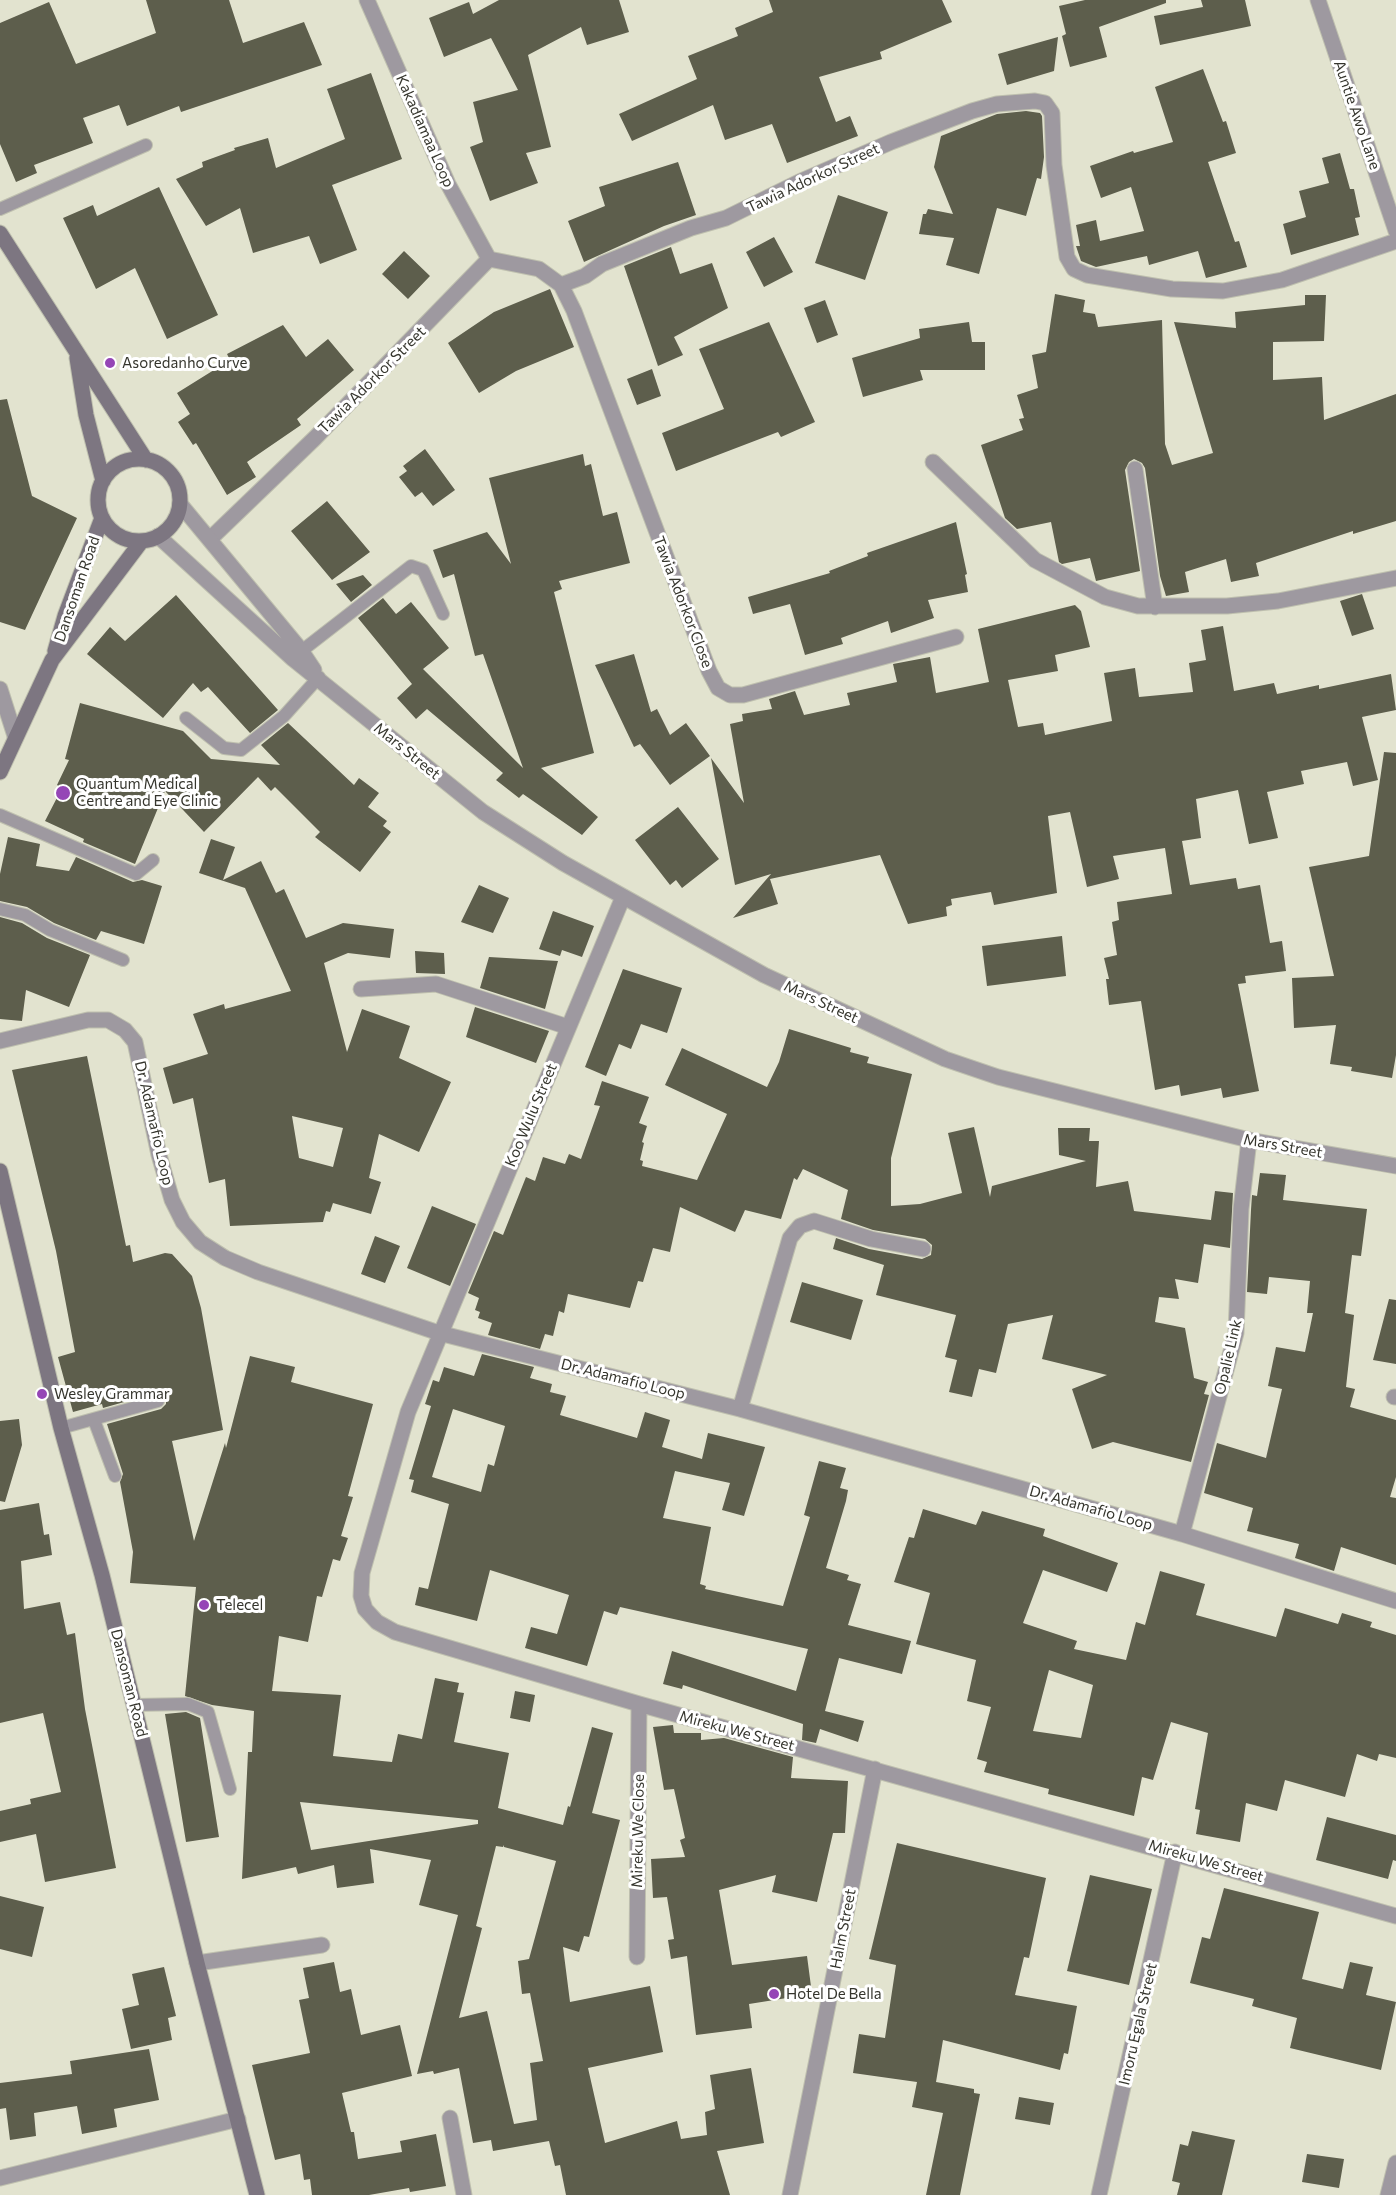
<!DOCTYPE html>
<html>
<head>
<meta charset="utf-8">
<style>
	body { margin:0 }
	canvas { display:block; background:#e2e3cf }
</style>
</head>
<body>
<canvas width="1396" height="2195"></canvas>
<script>
const context = document.querySelector('canvas').getContext('2d');
context.lineJoin = 'round';
function paint(path, color) { context.fillStyle = color; context.fill(path, 'evenodd'); }
const poly = rows => new Path2D(rows.map(r => 'M' + r).join(''));
function stroke(path, color, width, dash) { context.strokeStyle = color; context.lineWidth = width; context.lineCap = dash ? 'butt' : 'round'; context.setLineDash(dash || []); context.stroke(path); }
function drawText(font, color, halo, rows, align = 'center') {
  context.font = font + ' Commissioner,sans-serif'; context.lineWidth = 6; context.setLineDash([]); context.textBaseline = 'middle'; context.strokeStyle = halo; context.fillStyle = color; for (const [text, x, y, turn = 0] of rows) {
    context.save(); context.translate(x, y); context.rotate((+turn || 0) * Math.PI / 180); context.textAlign = isNaN(turn) ? turn : align; if (halo) context.strokeText(text, 0, 0); context.fillText(text, 0, 0); context.restore();
  }
}
const building = poly([
	[146,0,229,0,243,43,304,22,322,65,181,112,179,106,127,126,119,105,83,118,93,143,34,165,37,173,16,182,0,144,0,23,49,2,76,64,156,33],
	[499,0,619,0,629,32,587,45,581,27,528,55,551,147,526,153,538,183,490,201,470,147,483,142,473,102,518,90,491,38,444,57,429,18,469,2,473,14],
	[769,0,942,0,952,22,880,52,882,59,819,77,836,122,850,116,858,136,787,163,772,124,725,140,713,105,632,141,619,114,697,79,688,56,738,36,735,28,773,12],
	[1085,0,1166,0,1166,3,1099,27,1107,57,1070,67,1062,36,1066,34,1059,6],
	[1201,0,1245,0,1251,26,1160,45,1154,16,1203,7],
	[1058,37,1054,71,1007,85,998,54],
	[1203,69,1223,122,1226,121,1236,153,1208,162,1235,242,1239,241,1247,267,1206,278,1198,251,1149,265,1147,256,1096,267,1081,261,1076,246,1080,246,1076,225,1096,220,1100,241,1144,231,1131,187,1101,198,1090,166,1133,151,1134,153,1173,142,1155,87],
	[371,73,402,159,332,185,357,250,320,264,309,236,253,253,240,208,206,226,176,179,203,167,202,162,235,150,234,148,268,138,276,168,345,139,327,89],
	[1026,111,1040,113,1042,116,1044,157,1041,179,1037,178,1026,216,997,208,979,274,946,265,954,238,919,234,923,214,926,214,928,209,953,214,934,167,941,136,997,114],
	[1340,153,1350,189,1354,189,1360,217,1355,218,1359,235,1291,255,1283,224,1306,217,1299,191,1329,183,1322,158],
	[678,162,696,215,664,226,584,262,568,221,605,206,599,187],
	[159,187,218,315,167,339,135,268,96,289,63,218,93,205,97,216],
	[838,195,888,212,865,280,815,263],
	[774,237,793,272,764,287,746,252],
	[671,247,680,274,712,263,728,308,674,337,683,355,658,366,624,266],
	[404,251,430,276,408,299,382,274],
	[550,289,574,347,516,371,479,393,448,343,494,312],
	[1055,294,1085,300,1083,312,1095,314,1098,327,1162,320,1165,444,1172,465,1213,453,1174,322,1236,328,1235,312,1305,305,1305,295,1326,295,1324,341,1273,342,1273,380,1322,377,1324,420,1396,394,1396,521,1353,534,1353,531,1256,563,1259,576,1231,582,1226,559,1185,572,1189,592,1166,596,1160,576,1145,468,1142,463,1134,459,1129,462,1125,470,1140,571,1096,581,1090,558,1062,564,1059,562,1051,522,1017,529,1005,518,981,445,1023,430,1019,419,1024,418,1017,395,1038,388,1032,355,1046,352],
	[825,300,838,335,817,343,804,308],
	[769,322,815,422,781,437,778,432,676,471,662,433,724,409,699,349],
	[969,322,972,342,985,342,985,370,920,370,923,380,863,397,852,358,920,338,919,329],
	[283,325,306,357,328,339,354,370,297,419,301,425,247,462,256,477,227,495,196,443,193,445,178,422,190,414,177,393,230,360,227,354],
	[652,369,661,396,637,405,627,379],
	[7,399,32,496,77,518,25,630,0,622,0,400],
	[425,449,455,490,433,506,422,492,415,497,399,477,407,471,403,466],
	[583,454,585,466,591,464,603,516,617,512,630,563,559,581,562,589,554,592,594,753,541,768,598,817,582,835,523,794,519,798,496,780,503,773,427,709,416,719,397,698,412,684,358,618,383,598,396,614,411,602,449,648,423,669,523,768,483,654,475,656,454,574,443,578,433,550,487,532,511,564,489,478],
	[327,501,370,552,332,580,291,531],
	[956,522,967,574,965,575,968,592,928,600,934,618,891,633,888,621,841,638,843,644,805,655,790,604,753,614,748,597,830,573,829,571,868,556,867,553],
	[363,575,372,585,351,602,336,584],
	[1362,594,1374,629,1352,636,1340,601],
	[176,595,278,710,250,733,208,687,201,692,193,683,163,718,87,654,110,627,125,641],
	[1075,605,1081,611,1090,647,1055,655,1058,671,1008,680,1018,727,1043,723,1045,735,1112,721,1104,673,1135,668,1139,697,1193,692,1189,663,1206,660,1201,630,1223,626,1234,691,1274,683,1277,694,1319,685,1319,689,1391,674,1396,710,1362,717,1378,780,1353,786,1347,762,1301,771,1304,784,1267,792,1278,838,1249,844,1238,790,1196,799,1201,838,1182,841,1190,885,1236,878,1238,889,1260,885,1270,943,1282,941,1286,971,1245,976,1246,983,1238,984,1259,1091,1223,1098,1221,1088,1181,1096,1179,1085,1155,1090,1141,1001,1109,1005,1106,979,1109,979,1104,958,1117,955,1112,922,1119,920,1117,902,1172,894,1165,848,1113,856,1119,879,1087,887,1070,812,1048,816,1057,893,994,905,991,892,951,899,952,905,946,907,947,916,908,924,880,855,770,879,778,904,733,918,771,874,735,885,711,758,744,803,730,724,743,721,742,714,772,709,769,699,795,691,804,715,850,705,847,693,897,682,893,664,930,657,936,693,989,682,978,629],
	[634,654,651,712,657,709,670,735,686,723,710,756,670,785,640,744,634,747,595,665],
	[80,703,183,731,211,759,280,765,261,745,288,723,354,785,359,778,379,793,368,807,387,821,383,826,391,832,360,872,315,837,320,832,275,787,271,791,258,777,204,832,165,791,135,864,83,842,84,839,45,821,62,788,57,785,69,760,65,759],
	[1384,752,1396,753,1396,1055,1392,1078,1351,1071,1352,1067,1330,1064,1336,1025,1294,1028,1292,978,1334,976,1309,867,1369,856],
	[678,807,719,859,682,888,676,880,670,885,635,840],
	[8,837,40,844,36,866,69,871,76,857,133,882,142,880,162,886,144,944,101,931,96,940,54,923,27,907,0,901,0,874],
	[211,839,235,847,223,880,261,861,276,893,284,889,306,938,343,923,394,929,390,958,348,953,324,963,347,1052,362,1009,410,1026,399,1058,451,1082,419,1152,379,1134,369,1178,381,1182,371,1214,333,1203,330,1212,326,1211,323,1222,230,1226,225,1179,209,1183,193,1098,173,1104,163,1068,208,1054,193,1014,224,1004,225,1009,291,991,245,888,199,873],
	[292,1116,343,1128,333,1167,299,1158],
	[479,885,509,898,493,933,461,922],
	[553,911,594,926,582,957,562,950,560,956,539,949],
	[0,917,22,923,47,938,90,955,69,1007,26,990,22,1021,0,1019],
	[1062,936,1066,976,987,986,982,946],
	[415,951,444,953,445,974,416,973],
	[489,957,558,961,545,1009,480,988],
	[623,969,682,988,667,1033,641,1024,631,1049,619,1044,606,1076,585,1067],
	[475,1007,549,1031,536,1063,466,1037],
	[789,1029,851,1048,850,1052,869,1057,867,1063,912,1074,891,1158,891,1206,920,1204,962,1193,948,1133,974,1127,990,1197,992,1186,1086,1161,1059,1155,1058,1128,1090,1128,1089,1141,1099,1141,1096,1187,1128,1181,1134,1211,1211,1220,1215,1191,1233,1193,1230,1248,1204,1244,1198,1283,1175,1279,1179,1299,1159,1297,1155,1322,1185,1328,1194,1378,1208,1382,1204,1394,1209,1395,1191,1462,1113,1442,1092,1449,1072,1389,1107,1375,1042,1359,1053,1315,1008,1324,996,1373,979,1369,972,1397,949,1392,957,1360,945,1357,956,1315,876,1295,884,1265,833,1249,836,1238,869,1249,922,1259,931,1255,932,1245,925,1239,873,1230,841,1219,848,1190,803,1169,797,1180,794,1178,781,1219,745,1210,735,1232,680,1207,670,1252,653,1248,643,1282,638,1281,630,1308,568,1294,564,1313,559,1311,553,1336,545,1334,540,1349,488,1335,492,1323,478,1318,480,1312,475,1310,479,1298,468,1293,494,1231,503,1235,526,1177,535,1181,543,1157,565,1164,569,1154,581,1159,600,1106,594,1105,602,1081,649,1097,639,1123,647,1126,642,1142,644,1143,640,1160,643,1161,642,1166,697,1180,727,1114,665,1085,682,1048,767,1087,779,1062],
	[87,1056,126,1246,130,1245,133,1262,165,1253,172,1254,192,1276,201,1308,223,1430,172,1441,194,1541,225,1443,226,1448,250,1356,295,1367,291,1382,373,1404,348,1496,353,1497,341,1536,348,1538,340,1561,333,1559,322,1597,317,1596,308,1642,279,1636,272,1691,341,1695,333,1756,392,1762,398,1734,422,1739,435,1678,459,1683,457,1692,464,1693,454,1742,509,1753,498,1808,563,1825,568,1806,570,1807,592,1727,613,1733,592,1813,620,1820,589,1937,584,1936,579,1952,563,1947,570,2002,650,1986,663,2052,588,2068,605,2143,677,2121,681,2139,707,2135,705,2112,715,2109,710,2075,751,2068,764,2143,717,2151,730,2195,566,2195,560,2165,555,2166,549,2141,493,2151,491,2140,473,2143,459,2068,434,2074,433,2071,417,2074,458,1915,419,1905,431,1860,370,1849,374,1883,337,1888,334,1865,298,1874,296,1867,242,1879,248,1752,252,1752,254,1711,212,1705,185,1696,196,1587,130,1583,133,1552,120,1482,123,1474,107,1424,161,1409,166,1404,166,1398,156,1393,103,1408,102,1404,73,1412,58,1357,75,1352,56,1251,12,1070],
	[300,1802,478,1820,478,1824,311,1850],
	[504,1845,504,1847,556,1861,529,1959,518,1961,522,1994,530,1993,543,2061,530,2063,537,2120,514,2124,487,2011,459,2018,482,1928,476,1926,496,1846,503,1847],
	[1260,1173,1286,1175,1283,1200,1367,1209,1361,1256,1352,1255,1345,1313,1354,1315,1346,1387,1355,1389,1350,1407,1396,1420,1396,1477,1390,1497,1396,1498,1396,1565,1341,1547,1334,1571,1295,1558,1299,1544,1247,1531,1253,1508,1204,1493,1217,1443,1266,1458,1282,1389,1268,1386,1276,1347,1305,1352,1313,1313,1307,1313,1310,1281,1269,1277,1267,1294,1247,1292,1251,1210,1252,1195,1257,1196],
	[432,1206,476,1224,450,1286,407,1268],
	[375,1236,400,1246,385,1283,361,1274],
	[802,1282,863,1300,851,1340,790,1322],
	[1389,1299,1396,1300,1396,1364,1373,1360],
	[482,1354,534,1367,530,1378,552,1384,550,1392,566,1396,560,1415,637,1438,645,1412,670,1420,662,1447,702,1459,708,1433,765,1447,744,1516,722,1510,730,1483,675,1471,663,1518,711,1527,700,1584,706,1586,705,1589,783,1606,810,1517,804,1515,819,1461,846,1468,840,1488,848,1490,846,1501,826,1568,849,1575,847,1580,861,1584,848,1625,911,1641,902,1674,839,1658,825,1711,864,1721,858,1742,820,1729,816,1743,802,1740,803,1724,683,1685,682,1689,663,1684,672,1651,796,1691,808,1649,620,1607,617,1615,604,1611,587,1666,525,1648,531,1627,557,1634,569,1595,490,1570,477,1621,415,1605,419,1587,428,1589,449,1504,411,1492,414,1480,409,1479,431,1406,425,1404,433,1380,439,1382,444,1367,474,1376],
	[453,1409,505,1426,494,1466,488,1464,481,1492,432,1477],
	[19,1419,22,1445,5,1502,0,1501,0,1421],
	[39,1503,44,1535,49,1534,52,1555,21,1561,24,1609,60,1602,67,1635,75,1633,85,1709,116,1868,45,1882,36,1834,0,1842,0,1811,31,1804,30,1799,61,1792,43,1713,0,1723,0,1510],
	[923,1509,976,1525,982,1511,1045,1529,1043,1536,1118,1563,1107,1592,1043,1570,1023,1623,1077,1641,1074,1649,1126,1660,1136,1622,1145,1625,1160,1571,1205,1584,1196,1615,1276,1637,1285,1608,1338,1624,1342,1613,1372,1622,1370,1627,1396,1635,1396,1758,1379,1754,1377,1761,1357,1754,1345,1797,1285,1780,1277,1811,1246,1803,1240,1842,1196,1834,1200,1810,1195,1809,1208,1733,1171,1722,1153,1780,1142,1777,1134,1816,1048,1794,1049,1789,984,1772,987,1762,977,1759,991,1707,967,1701,976,1660,916,1644,930,1593,894,1582,909,1537,914,1538],
	[1049,1670,1093,1685,1081,1738,1033,1731],
	[515,1691,535,1695,530,1722,510,1718],
	[186,1712,200,1718,219,1837,186,1842,165,1714],
	[673,1725,674,1733,701,1733,701,1740,724,1738,793,1757,791,1778,848,1781,845,1833,833,1833,817,1902,772,1892,776,1875,719,1890,732,1965,807,1956,812,1994,749,2004,752,2028,696,2035,687,1956,671,1959,668,1940,674,1939,667,1897,653,1898,651,1859,685,1857,680,1840,685,1838,674,1789,664,1790,653,1727],
	[1327,1817,1396,1835,1396,1861,1393,1860,1388,1879,1316,1860],
	[897,1843,1046,1878,1029,1958,1024,1957,1015,1995,1077,2006,1068,2054,1064,2053,1060,2070,943,2040,936,2082,974,2089,974,2093,980,2094,960,2195,926,2195,943,2113,912,2107,917,2082,853,2073,859,2034,885,2038,896,1965,869,1959],
	[1090,1875,1152,1889,1129,1985,1067,1971],
	[1224,1888,1319,1912,1302,1979,1343,1989,1350,1962,1373,1967,1366,1995,1396,2002,1381,2070,1290,2048,1297,2018,1252,2006,1254,1999,1190,1983,1202,1937,1210,1939],
	[0,1896,44,1907,32,1957,0,1949],
	[334,1962,340,1992,351,1989,361,2035,400,2025,412,2076,342,2093,351,2132,354,2132,358,2159,402,2152,400,2141,436,2134,446,2186,410,2192,409,2188,369,2195,312,2195,310,2179,304,2180,300,2154,275,2160,252,2065,310,2053,299,2000,309,1998,303,1968],
	[164,1967,176,2016,168,2018,172,2040,131,2049,122,2009,139,2005,132,1974],
	[149,2049,159,2100,114,2109,117,2127,82,2134,77,2106,34,2113,36,2136,10,2140,6,2108,0,2109,0,2083,72,2074,70,2061],
	[1019,2097,1054,2103,1050,2125,1015,2119],
	[1192,2131,1235,2140,1222,2195,1177,2195,1180,2183,1172,2181,1180,2144,1188,2146],
	[1307,2154,1344,2159,1339,2188,1302,2182]
]);
const service = poly([
	[0,209,146,145],
	[295,656,411,566,423,570,443,614],
	[186,718,224,748,241,750,284,716,319,677],
	[0,815,136,874,153,860],
	[0,909,25,915,50,930,123,960],
	[94,1420,115,1476],
	[61,1428,158,1401],
	[134,1705,188,1704,208,1712,230,1789]
]);
const minor = poly([
	[367,0,448,184,489,259],
	[1318,0,1396,231],
	[489,259,539,269,561,285,574,311,709,671,718,688,730,695,743,695,956,637],
	[561,285,585,276,602,264,691,228,726,218,799,182,891,142,972,111,997,104,1035,101,1045,103,1052,113,1054,165,1067,257,1074,269,1087,275,1172,289,1223,291,1282,280,1396,241],
	[933,462,1035,560,1105,597,1138,606,1227,606,1278,601,1396,578],
	[1135,469,1155,607],
	[210,539,315,438,489,259],
	[0,689,15,736],
	[623,897,408,1412,362,1573,361,1596,365,1609,377,1622,395,1632,639,1704,1396,1916],
	[361,989,436,984,568,1027],
	[0,1041,88,1020,108,1020,125,1030,135,1042,159,1155,172,1200,183,1222,200,1242,225,1258,258,1272,439,1333,740,1409,1182,1534,1396,1601],
	[1394,1397,1396,1397],
	[740,1409,790,1238,800,1226,814,1221,871,1239,923,1249],
	[1182,1534,1236,1333,1241,1209,1249,1140],
	[637,1957,639,1704],
	[197,1963,322,1945],
	[450,2118,464,2195],
	[0,2178,238,2119],
	[790,2195,875,1769],
	[1099,2195,1175,1852],
	[1388,2195,1396,2163]
]);
const tertiary = poly([
	[180,504,300,649,314,670],
	[158,536,293,659,483,812,563,863,764,975,945,1059,998,1077,1249,1140,1396,1166]
]);
const secondary = poly([
	[0,233,146,460],
	[77,358,86,415,103,481],
	'98 500a41 41 0 1 1 82 0a41 41 0 1 1-82 0Z',
	[55,651,65,616,102,518],
	[0,772,52,660,141,542],
	[0,1171,61,1428,102,1575,197,1963,257,2195]
]);
const markers = [
	[110,363,6,"#9546b6"],
	[63,793,8,"#9546b6"],
	[42,1394,6,"#9546b6"],
	[204,1605,6,"#9546b6"],
	[774,1994,6,"#9546b6"]
];
const streetNames = [
	["Auntie Awo Lane",1357,115,71],
	["Kakadiamaa Loop",425,131,66],
	["Tawia Adorkor Street",813,178,-25],
	["Tawia Adorkor Street",372,380,-45],
	["Dansoman Road",77,589,-71],
	["Tawia Adorkor Close",683,602,69],
	["Mars Street",407,751,39],
	["Mars Street",821,1002,25],
	["Koo Wulu Street",531,1115,-67],
	["Dr. Adamafio Loop",154,1123,77],
	["Mars Street",1283,1146,10],
	["Opalie Link",1228,1357,-77],
	["Dr. Adamafio Loop",623,1379,14],
	["Dr. Adamafio Loop",1091,1508,16],
	["Dansoman Road",129,1683,76],
	["Mireku We Street",737,1731,15],
	["Mireku We Close",638,1831,-89],
	["Mireku We Street",1206,1861,16],
	["Halm Street",843,1929,-79],
	["Imoru Egala Street",1138,2024,-77]
];
const poiNames = [
	["Asoredanho Curve",122,363],
	["Quantum Medical",76,784],
	["Centre and Eye Clinic",76,801],
	["Wesley Grammar",54,1394],
	["Telecel",216,1605],
	["Hotel De Bella",786,1994]
];
paint(building, '#5d5e4c');
stroke(service, '#bfc0af', 14);
stroke(minor, '#bfc0af', 17);
stroke(tertiary, '#bfc0af', 17);
stroke(secondary, '#bfc0af', 17);
stroke(service, '#9e99a0', 12);
stroke(minor, '#9e99a0', 15);
stroke(tertiary, '#9e99a0', 15);
stroke(secondary, '#7d7681', 15);
for (const [x, y, r, color] of markers) { const dot = new Path2D(); dot.arc(x, y, r, 0, 2 * Math.PI); context.fillStyle = color; context.fill(dot); stroke(dot, '#fff', 2); }
drawText('15px', '#35352d', '#fff', streetNames);
drawText('15px', '#35352d', '#fff', poiNames, 'left');
</script>
</body>
</html>
